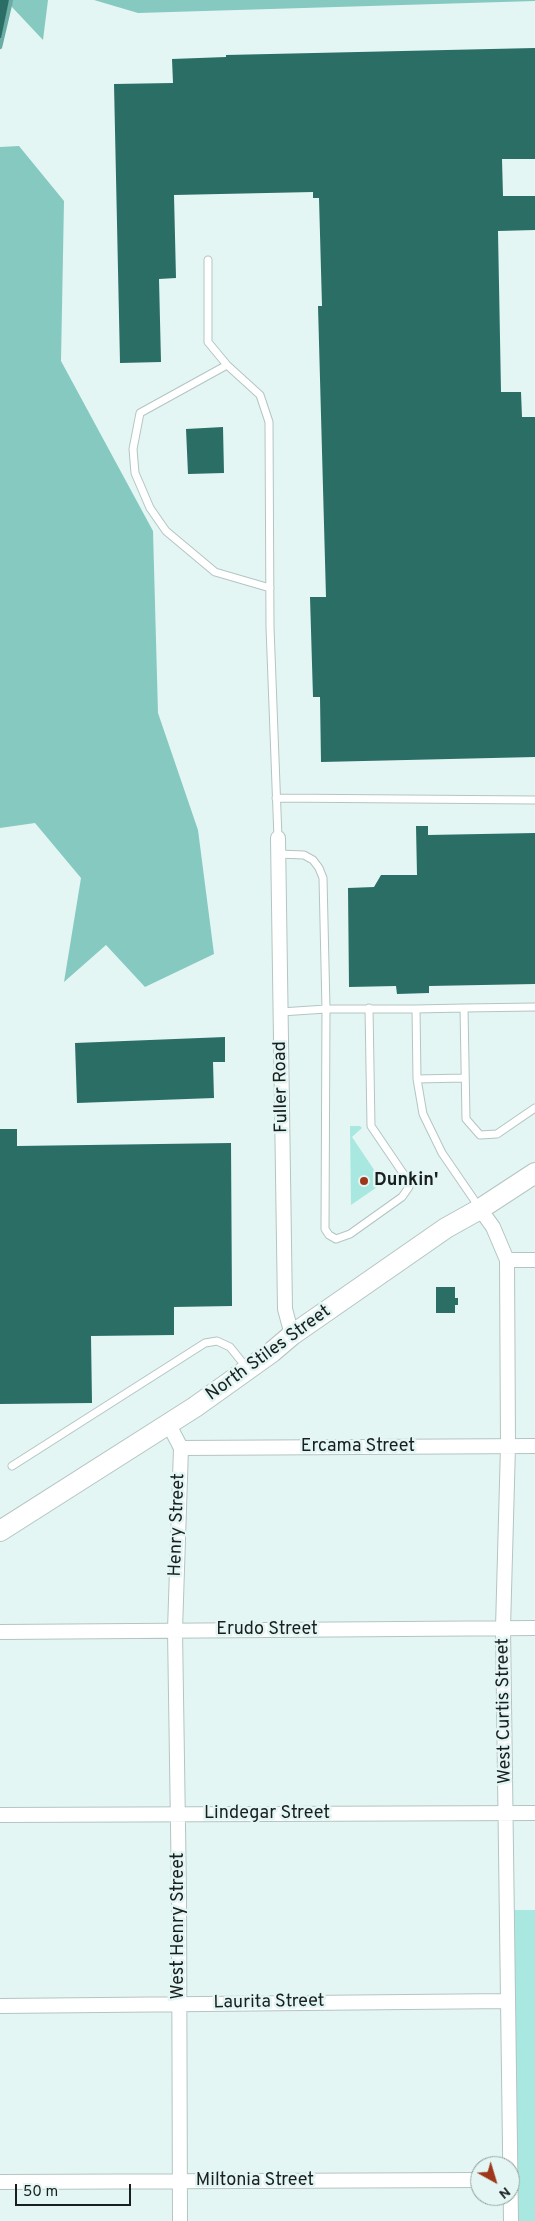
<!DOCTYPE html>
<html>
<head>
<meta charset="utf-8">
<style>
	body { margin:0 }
	#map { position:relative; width:535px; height:2221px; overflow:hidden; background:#e3f6f3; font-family:Overpass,sans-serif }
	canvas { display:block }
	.north { position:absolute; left:470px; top:2156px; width:50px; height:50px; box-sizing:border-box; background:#e3f6f3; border:1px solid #92a09e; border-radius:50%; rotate:141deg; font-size:14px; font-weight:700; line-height:20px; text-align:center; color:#181f1e }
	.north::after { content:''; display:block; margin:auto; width:18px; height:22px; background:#9f371b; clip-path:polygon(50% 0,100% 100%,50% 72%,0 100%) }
	.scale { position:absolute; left:15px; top:2184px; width:116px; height:22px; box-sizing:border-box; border:2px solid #181f1e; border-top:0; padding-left:6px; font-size:15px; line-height:18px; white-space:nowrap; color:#181f1e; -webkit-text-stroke:4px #e3f6f3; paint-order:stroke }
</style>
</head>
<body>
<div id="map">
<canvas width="535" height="2221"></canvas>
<div class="north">N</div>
<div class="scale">50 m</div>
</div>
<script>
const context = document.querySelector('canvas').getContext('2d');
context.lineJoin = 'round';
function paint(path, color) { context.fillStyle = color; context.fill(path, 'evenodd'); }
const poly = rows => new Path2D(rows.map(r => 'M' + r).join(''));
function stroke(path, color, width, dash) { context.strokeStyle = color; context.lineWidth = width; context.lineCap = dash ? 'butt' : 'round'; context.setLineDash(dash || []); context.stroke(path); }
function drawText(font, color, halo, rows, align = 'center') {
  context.font = font + ' Overpass,sans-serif'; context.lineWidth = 5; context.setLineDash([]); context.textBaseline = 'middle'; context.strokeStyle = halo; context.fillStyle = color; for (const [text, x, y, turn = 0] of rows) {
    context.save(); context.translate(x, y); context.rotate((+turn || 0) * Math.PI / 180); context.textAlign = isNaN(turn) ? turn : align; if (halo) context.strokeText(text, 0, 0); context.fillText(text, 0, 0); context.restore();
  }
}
const green = poly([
	[350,1126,360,1126,362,1128,352,1137,383,1183,351,1205],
	[507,1910,535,1910,535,2221,505,2221]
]);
const forest = poly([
	[13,0,48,0,43,40,11,6],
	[94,0,535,0,535,1,138,13],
	[19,146,64,201,61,361,153,531,158,713,198,830,214,954,145,987,106,945,64,982,81,878,35,823,0,828,0,147]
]);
const stream = poly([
	[0,47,11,0]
]);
const building = poly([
	[0,0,9,0,1,38,0,38],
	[535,48,535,159,502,159,503,196,535,196,535,230,498,231,501,392,521,392,522,417,535,417,535,757,321,762,320,697,313,697,310,597,326,597,318,306,322,306,319,198,313,198,313,192,174,195,176,278,159,279,161,362,120,363,114,84,173,83,172,59,226,57,226,55],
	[223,427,224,473,188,474,186,429],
	[416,826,428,826,428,835,535,833,535,984,429,986,429,993,397,994,396,986,349,987,348,888,374,887,381,875,417,875],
	[225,1037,225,1062,213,1062,214,1098,77,1103,75,1043],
	[0,1129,17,1129,17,1146,231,1143,232,1306,174,1307,174,1335,91,1336,92,1403,0,1404],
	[436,1287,455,1287,455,1298,458,1298,458,1305,455,1305,455,1313,436,1313]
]);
const lane = poly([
	[208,260,208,342,227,365,260,395,269,422,270,627,278,838],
	[227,365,140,413,133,449,135,473,150,508,166,531,215,572,270,588],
	[276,798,535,800],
	[278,854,304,855,313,860,319,868,323,878,326,1009,325,1229,329,1235,336,1239,350,1234,402,1197,409,1187,409,1182,371,1126,369,1008],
	[464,1008,535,1007],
	[281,1012,326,1009,416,1009],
	[417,1079,465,1078],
	[479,1207,442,1153,423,1114,417,1079,416,1009,464,1008,466,1119,480,1135,497,1134,535,1108],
	[12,1466,205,1343,217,1341,230,1347,246,1367]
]);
const street = poly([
	[278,838,285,1309,292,1335],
	[480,1209,493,1227,507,1260,508,1446,503,1628,511,2221],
	[507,1260,535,1260],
	[168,1423,181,1448,175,1630,179,1892,180,2221],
	[181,1448,535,1446],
	[0,1632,535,1628],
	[0,1815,535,1813],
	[0,2006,508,2001],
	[0,2182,480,2180]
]);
const secondary = poly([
	[0,1531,195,1407,272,1352,292,1335,446,1228,480,1209,535,1173]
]);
const markers = [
	[364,1181,5,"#9f371b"]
];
const streetNames = [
	["Fuller Road",282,1087,-91],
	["North Stiles Street",269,1354,-36],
	["Ercama Street",358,1447],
	["Henry Street",178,1525,-88],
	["Erudo Street",267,1630],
	["West Curtis Street",505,1711,-91],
	["Lindegar Street",267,1814],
	["West Henry Street",179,1926,-90],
	["Laurita Street",269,2003,-1],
	["Miltonia Street",255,2181]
];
const poiNames = [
	["Dunkin'",374,1181]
];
paint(green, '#a9e8e0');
paint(forest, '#86c9c0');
stroke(stream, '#6bada4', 4.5);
paint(building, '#2a6e66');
stroke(lane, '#b3c5c2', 9);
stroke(street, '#b3c5c2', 16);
stroke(secondary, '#b3c5c2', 22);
stroke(lane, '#fff', 7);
stroke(street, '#fff', 14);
stroke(secondary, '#fff', 20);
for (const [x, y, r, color] of markers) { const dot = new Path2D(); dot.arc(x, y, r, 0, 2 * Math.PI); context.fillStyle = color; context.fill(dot); stroke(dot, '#e3f6f3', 2); }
drawText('18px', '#181f1e', '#e3f6f3', streetNames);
drawText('bold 18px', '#181f1e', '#e3f6f3', poiNames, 'left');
</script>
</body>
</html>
